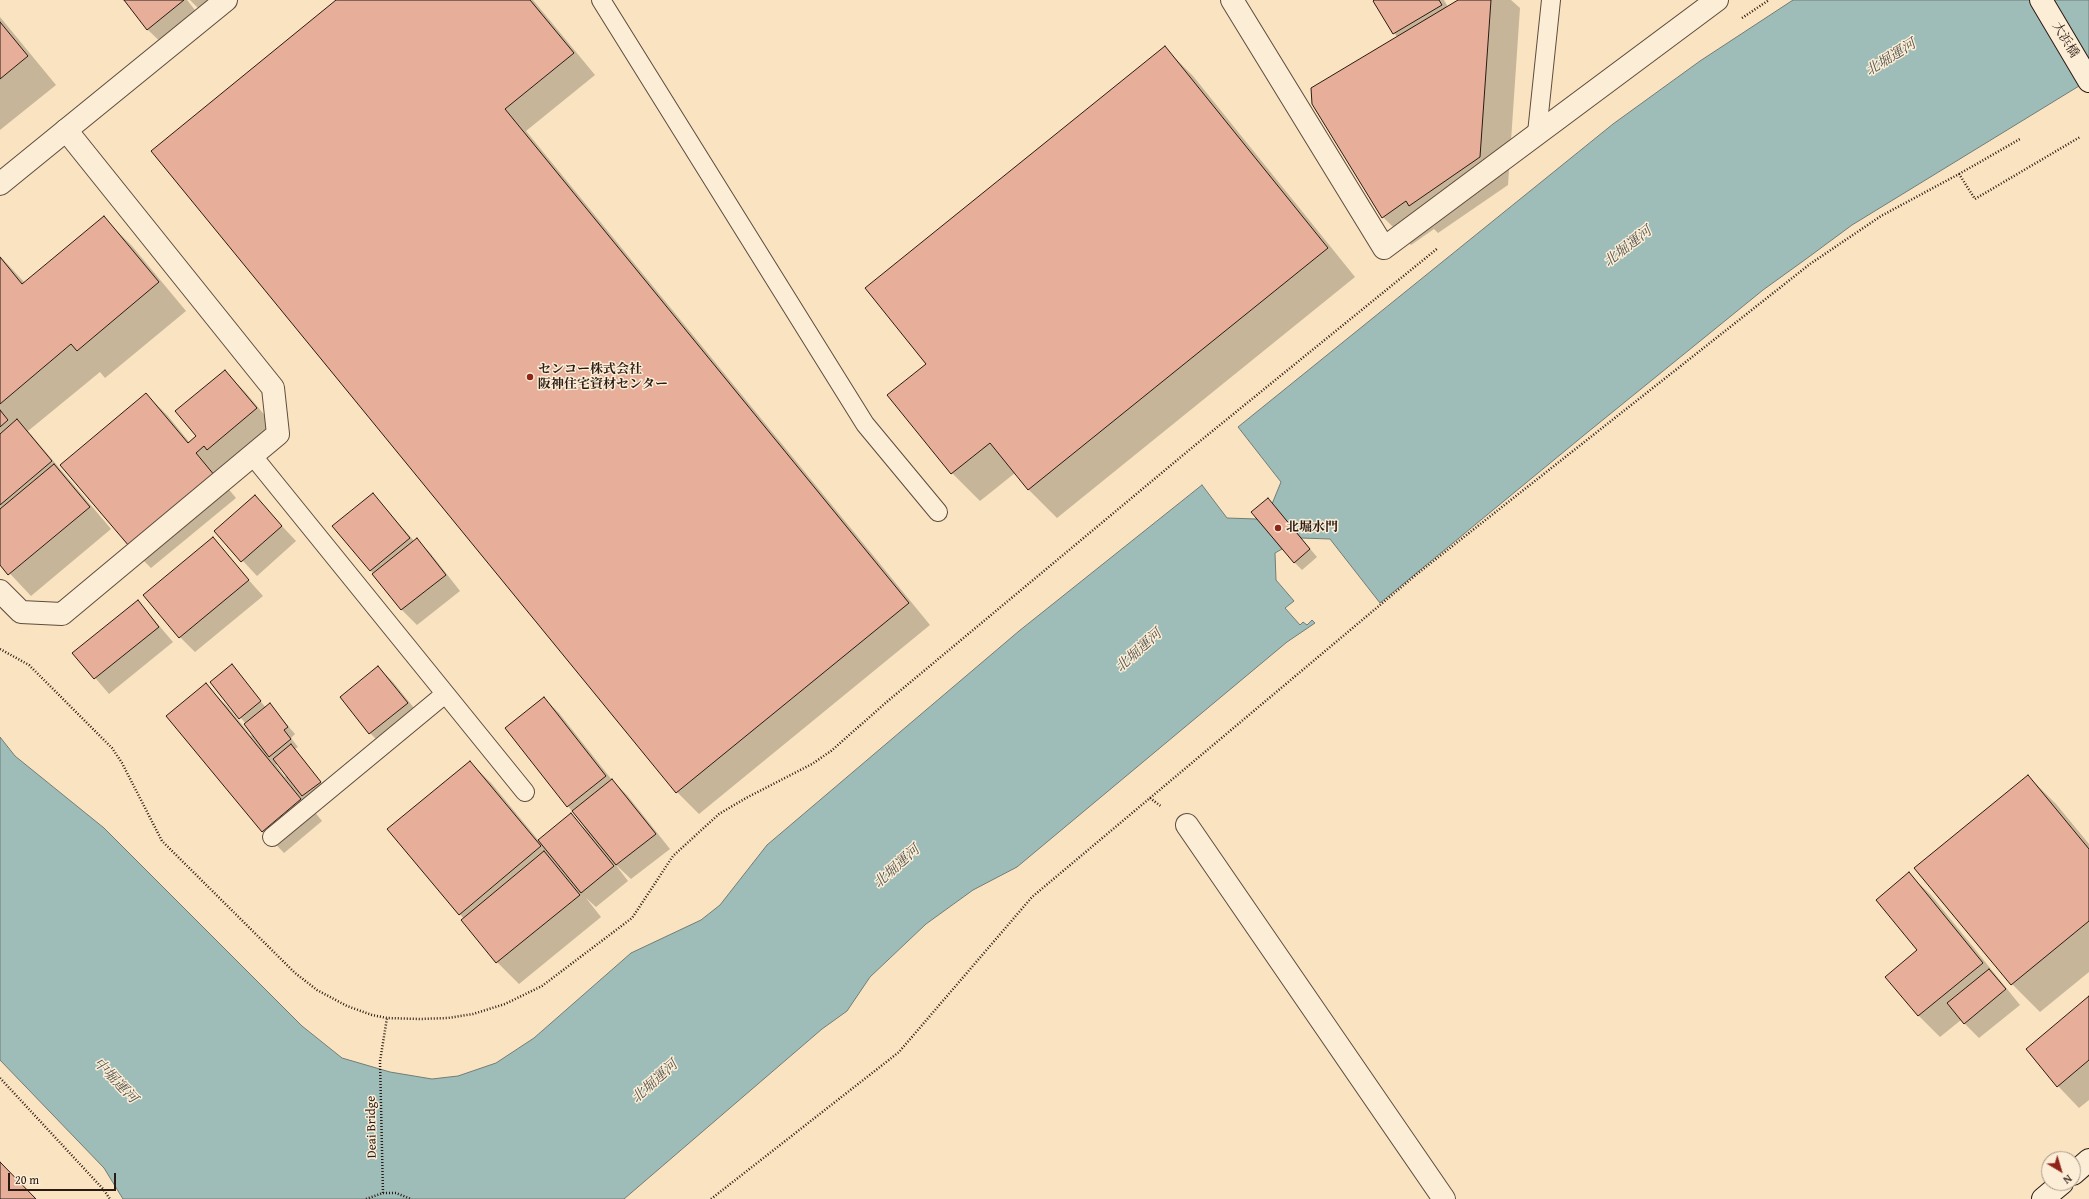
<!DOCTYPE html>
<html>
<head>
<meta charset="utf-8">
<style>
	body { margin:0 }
	#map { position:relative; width:2089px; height:1199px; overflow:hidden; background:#f9e3c0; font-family:"Gentium Book Plus",serif }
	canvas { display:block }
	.north { position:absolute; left:2041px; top:1151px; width:40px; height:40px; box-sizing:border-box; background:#fbedd6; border:1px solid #a89988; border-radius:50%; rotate:142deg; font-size:11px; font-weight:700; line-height:16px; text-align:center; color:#2b1a13 }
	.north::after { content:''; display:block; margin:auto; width:14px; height:18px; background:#8f2418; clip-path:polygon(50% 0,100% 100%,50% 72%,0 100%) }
	.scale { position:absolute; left:8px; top:1173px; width:108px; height:18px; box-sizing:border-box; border:2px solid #2b1a13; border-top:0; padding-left:5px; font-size:12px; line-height:14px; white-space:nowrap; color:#2b1a13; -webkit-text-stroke:3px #fbedd6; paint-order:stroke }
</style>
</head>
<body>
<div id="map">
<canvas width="2089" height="1199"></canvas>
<div class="north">N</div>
<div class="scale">20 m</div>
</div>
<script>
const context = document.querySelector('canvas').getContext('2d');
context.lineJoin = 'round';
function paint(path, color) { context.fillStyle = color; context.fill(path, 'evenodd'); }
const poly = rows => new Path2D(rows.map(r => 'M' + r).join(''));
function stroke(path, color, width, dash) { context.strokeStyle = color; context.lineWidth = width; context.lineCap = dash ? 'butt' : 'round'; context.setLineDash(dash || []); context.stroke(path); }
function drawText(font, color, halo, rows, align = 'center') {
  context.font = font + ' "Gentium Book Plus","Noto Serif JP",serif'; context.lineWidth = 3; context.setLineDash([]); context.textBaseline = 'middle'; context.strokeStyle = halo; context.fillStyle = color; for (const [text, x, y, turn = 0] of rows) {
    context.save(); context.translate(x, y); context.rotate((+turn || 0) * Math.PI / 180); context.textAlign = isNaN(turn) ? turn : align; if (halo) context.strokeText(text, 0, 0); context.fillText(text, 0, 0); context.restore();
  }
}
const water = poly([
	[1793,0,2089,0,2089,75,2079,82,2079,86,1852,225,1806,259,1763,290,1583,436,1380,603,1330,539,1301,538,1272,504,1281,482,1238,427,1613,124,1700,61,1793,0],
	[1202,485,1227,518,1257,519,1270,534,1282,549,1275,553,1276,580,1294,601,1285,608,1300,625,1303,622,1307,625,1312,620,1315,623,1287,642,1017,867,973,890,926,924,870,977,847,1011,822,1029,624,1199,123,1199,104,1168,0,1060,0,737,15,756,104,828,302,1026,342,1058,390,1072,432,1079,458,1076,496,1063,534,1038,631,953,701,920,720,905,767,845,1019,631,1202,485]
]);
const shadow = poly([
	[125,0,187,0,205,23,170,51,148,30],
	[190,0,231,0,208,18],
	[337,0,533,0,595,75,526,131,930,625,699,814,677,792,152,151],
	[1376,0,1444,0,1448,7,1460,0,1511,0,1520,8,1508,185,1438,233,1434,229,1411,245,1383,217,1397,37,1374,1],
	[0,17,56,85,0,130],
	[1165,48,1193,76,1355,277,1057,518,1029,490,1015,473,980,501,952,473,889,395,927,364],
	[104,218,132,246,186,311,105,378,100,372,28,431,111,529,31,596,0,563,0,256,25,283],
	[225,371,246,393,278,431,217,475,236,498,151,568,129,546,146,394,168,416,190,443,197,436],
	[373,494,414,541,417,539,431,554,460,591,417,625,402,610,370,570],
	[254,496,296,541,257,576,215,531],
	[1275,507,1317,557,1302,570,1294,562],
	[212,539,263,596,195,652,180,637],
	[138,601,173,642,109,694,74,653],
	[232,666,266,708,270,705,295,734,291,738,298,747,295,749,327,790,305,800,322,821,284,853,263,831,205,685,227,706,251,736,253,734,246,724,211,682],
	[277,763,287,775,285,777,276,765],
	[378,667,393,682,422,718,385,748,370,733],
	[544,698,559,713,612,780,627,795,670,849,631,879,615,864,628,881,596,907,586,898,601,917,519,984,497,962,460,914,470,762,492,784,539,841,571,815,587,831,568,806],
	[2028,776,2056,804,2089,844,2089,972,2040,1012,2012,984],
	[1909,874,1931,895,2020,1005,1979,1038,1961,1020,1940,1037,1918,1015,1919,950],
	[2089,998,2089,1100,2079,1108,2058,1086]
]);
const building = poly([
	[124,0,184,0,147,30,124,0],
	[336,0,530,0,574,53,505,109,909,603,676,793,151,151,336,0],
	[1374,0,1439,0,1442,5,1393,34,1373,1,1374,0],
	[1458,0,1491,0,1480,157,1409,206,1406,201,1382,218,1312,104,1311,88,1458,0],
	[0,22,28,56,0,79,0,22],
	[1165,46,1328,248,1028,490,990,443,951,474,887,395,926,364,865,288,1165,46],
	[104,216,159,282,77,351,71,344,0,404,0,257,22,284,104,216],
	[225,370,257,408,207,450,204,446,196,453,215,476,129,546,60,465,146,393,188,443,196,436,175,411,225,370],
	[0,410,8,420,0,427,0,410],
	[17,419,52,461,0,505,0,434,17,419],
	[54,464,90,507,8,575,0,565,0,509,54,464],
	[373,493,410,538,370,571,332,526,373,493],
	[255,495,282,526,241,562,214,531,255,495],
	[1268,498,1310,549,1294,563,1251,512,1268,498],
	[213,537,249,580,179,638,143,595,213,537],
	[417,538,446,575,401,610,372,574,417,538],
	[138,600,159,627,94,679,72,653,138,600],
	[232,664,261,701,239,719,210,682,232,664],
	[378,666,408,703,369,734,340,697,378,666],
	[206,683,301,799,262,832,166,716,206,683],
	[544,697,606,776,567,807,505,728,544,697],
	[270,703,288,727,284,730,291,739,269,757,244,724,270,703],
	[291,744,321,782,302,796,273,759,291,744],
	[470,761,541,846,459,915,387,829,470,761],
	[2028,775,2089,849,2089,921,2011,985,1914,868,2028,775],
	[612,779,656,834,616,865,572,811,612,779],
	[571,813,614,866,581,893,538,840,571,813],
	[544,851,580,895,496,963,461,920,544,851],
	[1909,872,1983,963,1918,1016,1885,977,1917,950,1876,900,1909,872],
	[1989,969,2006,989,1964,1024,1947,1003,1989,969],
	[2089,996,2089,1060,2057,1087,2026,1049,2089,996],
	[0,1162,36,1199,0,1199,0,1162]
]);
const path = poly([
	[1742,18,1769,0],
	[1959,174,2020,139],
	[0,649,29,665,112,748,122,763,162,841,295,973,317,990,347,1006,372,1015,387,1018,420,1019,448,1018,473,1014,505,1004,542,986,632,918,673,856,719,814,746,798,812,764,831,751,889,700,1194,446,1438,248],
	[1150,798,1162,807],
	[0,1078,104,1190,110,1199],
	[383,1193,380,1061,387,1018],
	[366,1199,383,1193,396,1193,411,1199],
	[711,1199,899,1052,1032,897,1417,574,1810,264,1881,216,1959,174,1975,199,2080,137]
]);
const service = poly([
	[601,0,865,424,938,512],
	[1537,133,1551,0],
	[252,455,525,792],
	[272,837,445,694]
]);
const minor = poly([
	[1232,0,1384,248,1717,0],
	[0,591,21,612,62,614,278,434,273,388,66,130],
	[1187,825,1444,1199]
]);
const tertiary = poly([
	[0,184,226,0]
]);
const secondary = poly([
	[2041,0,2089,81],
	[2073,1174,2089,1160],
	[2043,1199,2062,1183]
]);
const markers = [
	[530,377,4,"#8f2418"],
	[1278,528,4,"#8f2418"]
];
const streetNames = [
	["大浜橋",2065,40,59],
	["Deai Bridge",372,1127,-91]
];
const poiNames = [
	["センコー株式会社",538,370],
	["阪神住宅資材センター",538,385],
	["北堀水門",1286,528]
];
const waterNames = [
	["北堀運河",1891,58,-32],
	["北堀運河",1628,247,-38],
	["北堀運河",1139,651,-42],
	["北堀運河",897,867,-42],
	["中堀運河",115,1081,46],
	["北堀運河",655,1082,-42]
];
paint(water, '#9fbdb8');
stroke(water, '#717c76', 1);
paint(shadow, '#0003');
paint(building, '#e7af9a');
stroke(building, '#2b1a13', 1);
stroke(service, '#5e4c3e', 20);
stroke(minor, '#5e4c3e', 24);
stroke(tertiary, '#5e4c3e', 24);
stroke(secondary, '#2b1a13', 24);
stroke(path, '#2b1a13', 2.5, [1, 2]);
stroke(service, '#fbedd6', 18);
stroke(minor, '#fbedd6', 22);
stroke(tertiary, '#fbedd6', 22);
stroke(secondary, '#fbedd6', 22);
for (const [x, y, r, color] of markers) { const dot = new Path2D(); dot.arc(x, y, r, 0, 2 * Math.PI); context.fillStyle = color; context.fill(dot); stroke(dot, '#fbedd6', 1.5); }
drawText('13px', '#2b1a13', '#fbedd6', streetNames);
drawText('bold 13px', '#2b1a13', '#fbedd6', poiNames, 'left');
drawText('italic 14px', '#54534d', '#fbedd6', waterNames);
</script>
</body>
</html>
